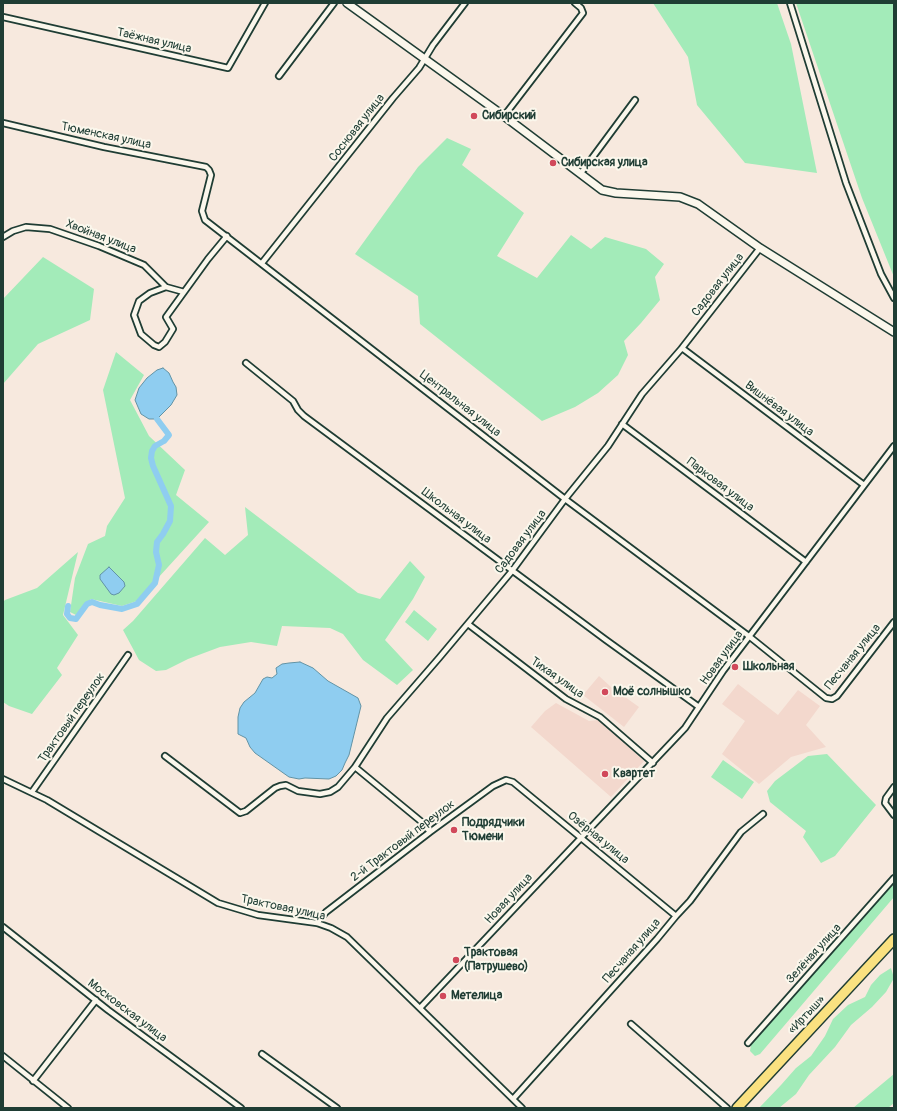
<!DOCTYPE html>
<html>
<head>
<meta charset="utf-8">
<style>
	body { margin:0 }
	#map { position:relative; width:897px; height:1111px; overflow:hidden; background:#f7e9de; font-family:Pangolin,sans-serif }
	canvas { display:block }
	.frame { position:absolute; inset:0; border:4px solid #1f3d34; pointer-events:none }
</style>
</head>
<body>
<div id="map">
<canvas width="897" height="1111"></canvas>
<div class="frame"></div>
</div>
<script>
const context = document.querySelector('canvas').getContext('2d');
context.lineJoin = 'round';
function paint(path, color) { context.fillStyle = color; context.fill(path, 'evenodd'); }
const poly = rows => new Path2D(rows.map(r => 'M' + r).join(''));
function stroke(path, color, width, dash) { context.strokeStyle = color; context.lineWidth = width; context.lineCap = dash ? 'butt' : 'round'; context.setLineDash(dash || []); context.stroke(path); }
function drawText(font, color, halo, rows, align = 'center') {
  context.font = font + ' Pangolin,sans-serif'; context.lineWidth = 4; context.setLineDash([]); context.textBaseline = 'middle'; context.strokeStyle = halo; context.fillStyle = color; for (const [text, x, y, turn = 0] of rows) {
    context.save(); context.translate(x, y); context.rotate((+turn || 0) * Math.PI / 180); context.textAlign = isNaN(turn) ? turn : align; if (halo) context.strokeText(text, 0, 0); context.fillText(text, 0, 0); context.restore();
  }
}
const built = poly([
	[599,676,611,687,639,707,624,727,583,695],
	[738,684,778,715,798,690,820,706,806,725,826,747,791,757,759,784,722,754,745,721,722,704],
	[556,703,589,721,598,720,644,761,611,797,531,727,545,711]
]);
const green = poly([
	[653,3,777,3,791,44,817,173,745,163,697,105,688,57],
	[796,3,894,3,894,277,862,198],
	[447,138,471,149,462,165,524,213,497,256,537,278,571,235,591,249,605,237,646,249,664,264,655,277,660,300,641,323,624,341,628,355,618,375,598,393,575,407,542,421,420,324,418,296,355,254,418,167],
	[43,257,94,289,90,320,38,344,3,384,3,299],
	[116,352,144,375,130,400,149,436,185,470,176,495,209,522,137,601,122,606,91,599,76,615,70,612,75,578,88,544,105,536,107,526,125,498,103,390],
	[245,507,358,593,380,599,410,561,425,577,413,599,385,640,413,670,397,685,363,660,343,634,330,628,282,626,277,646,251,642,220,647,188,659,166,670,156,671,139,660,123,630,133,621,205,538,225,555,248,535],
	[78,552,63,615,78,635,57,668,62,675,32,714,9,706,3,702,3,602,5,600,37,588],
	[414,610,437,629,428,641,405,622],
	[827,754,876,805,835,856,821,863,803,837,806,831,770,802,767,791,775,781,808,756],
	[723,760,754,782,742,799,711,777],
	[894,884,894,897,760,1054,755,1056,750,1051,751,1045,866,913],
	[891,968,894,978,886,992,872,1007,851,1025,835,1047,809,1075,796,1094,779,1108,759,1108,781,1085,796,1068,811,1056,825,1036,833,1019,848,1005,865,997,871,985,880,975],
	[894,1074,894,1103,888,1108,853,1108]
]);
const water = poly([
	[163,368,169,373,173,382,176,387,177,395,171,405,157,419,149,419,141,414,135,400,139,388,147,378,157,370,163,368],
	[109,567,124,582,125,586,119,593,114,595,111,594,100,579,100,575,109,567],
	[300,662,313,668,328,681,358,698,361,706,349,755,345,763,342,770,336,776,329,779,305,778,299,779,289,777,255,753,250,747,246,738,238,734,238,717,240,708,244,702,255,693,263,679,267,677,272,678,277,674,276,668,282,664,289,663,300,662]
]);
const canal = poly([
	[68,606,67,614,70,618,76,619,87,604,92,602,100,605,122,609,137,604,155,583,159,565,156,552,157,542,163,534,170,521,171,506,153,466,151,458,152,451,155,446,164,441,169,435,157,419]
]);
const street = poly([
	[790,3,846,183,881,274,894,298],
	[3,17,228,68,265,3],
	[279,76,334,3],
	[504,116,583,13,581,8,575,3],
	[3,123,104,147,206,167,209,170,211,175,202,211,205,220,565,499,750,637,826,698,832,699,837,696,894,622],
	[581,173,635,100],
	[3,237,13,231,26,227,50,229,99,246,144,265,166,287,184,292],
	[262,263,393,98,419,68,433,45,465,3],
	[166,287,150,293,139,301,134,315,141,334,154,345,159,347,165,342,173,329,166,317,208,259,227,236],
	[682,348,864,485],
	[246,363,293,401,298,410,304,416,606,640,699,707],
	[622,424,806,562],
	[468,624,566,699,600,717,653,763],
	[165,756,240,813,246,811,275,788,280,786,286,785,298,791,320,794,330,792,338,787,355,767],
	[3,779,47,800,218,903,258,915,317,923,331,928,347,937,522,1108],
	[894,787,886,798,885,803,894,815],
	[32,792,128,655],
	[430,832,423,823,355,767,387,718,439,658,512,571,565,499,608,446,642,394,682,348,760,248],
	[317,923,326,912,430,832,493,786,506,780,513,782,676,916],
	[3,927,108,1010,241,1108],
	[420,1008,685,728,723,671,894,446],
	[631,1024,727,1108],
	[748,1043,894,878],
	[262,1054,337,1108],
	[3,1056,68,1108],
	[33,1081,96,1000],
	[513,1099,657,939,676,916,690,901,741,832,763,814]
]);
const secondary = poly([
	[347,3,504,116,602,190,616,193,680,197,698,204,760,248,894,332]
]);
const highway = poly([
	[737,1108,894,939]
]);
const markers = [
	[474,116,4,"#d1495b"],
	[553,163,4,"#d1495b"],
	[735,667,4,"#d1495b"],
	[605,692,4,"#d1495b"],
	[605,774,4,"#d1495b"],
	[454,830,4,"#d1495b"],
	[456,960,4,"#d1495b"],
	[443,996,4,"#d1495b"]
];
const streetNames = [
	["Таёжная улица",154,41,13],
	["Сосновая улица",357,128,-52],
	["Тюменская улица",106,136,12],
	["Хвойная улица",101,237,21],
	["Садовая улица",718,285,-52],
	["Центральная улица",460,404,38],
	["Вишнёвая улица",779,409,37],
	["Парковая улица",720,485,37],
	["Школьная улица",456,516,37],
	["Садовая улица",521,542,-53],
	["Песчаная улица",853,657,-51],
	["Новая улица",722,658,-54],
	["Тихая улица",557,678,35],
	["Трактовый переулок",72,718,-55],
	["Озёрная улица",598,838,39],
	["2-й Трактовый переулок",403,841,-37],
	["Новая улица",509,899,-47],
	["Трактовая улица",283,908,12],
	["Песчаная улица",632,951,-49],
	["Зелёная улица",814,954,-48],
	["Московская улица",127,1011,37],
	["«Иртыш»",807,1015,-47]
];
const poiNames = [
	["Сибирский",482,116],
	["Сибирская улица",561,163],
	["Школьная",743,667],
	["Моё солнышко",613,692],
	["Квартет",613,774],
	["Подрядчики",462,823],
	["Тюмени",462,837],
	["Трактовая",464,953],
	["(Патрушево)",464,967],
	["Метелица",451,996]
];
paint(built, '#f3d8cd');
paint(green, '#a3ebb9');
paint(water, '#8fcdf0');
stroke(water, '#6293a5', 1);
stroke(canal, '#8fcdf0', 6);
stroke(street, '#1f3d34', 8);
stroke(secondary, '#1f3d34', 10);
stroke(highway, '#1f3d34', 12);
stroke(street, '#fbf7ec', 4.5);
stroke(secondary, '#fbf7ec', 7);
stroke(highway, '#fae180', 9);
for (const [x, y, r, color] of markers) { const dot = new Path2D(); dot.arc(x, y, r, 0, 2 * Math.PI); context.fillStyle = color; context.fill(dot); stroke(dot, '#fbf7ec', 1.5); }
drawText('12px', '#1f3d34', '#fbf7ec', streetNames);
drawText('bold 12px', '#1f3d34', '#fbf7ec', poiNames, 'left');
</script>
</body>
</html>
